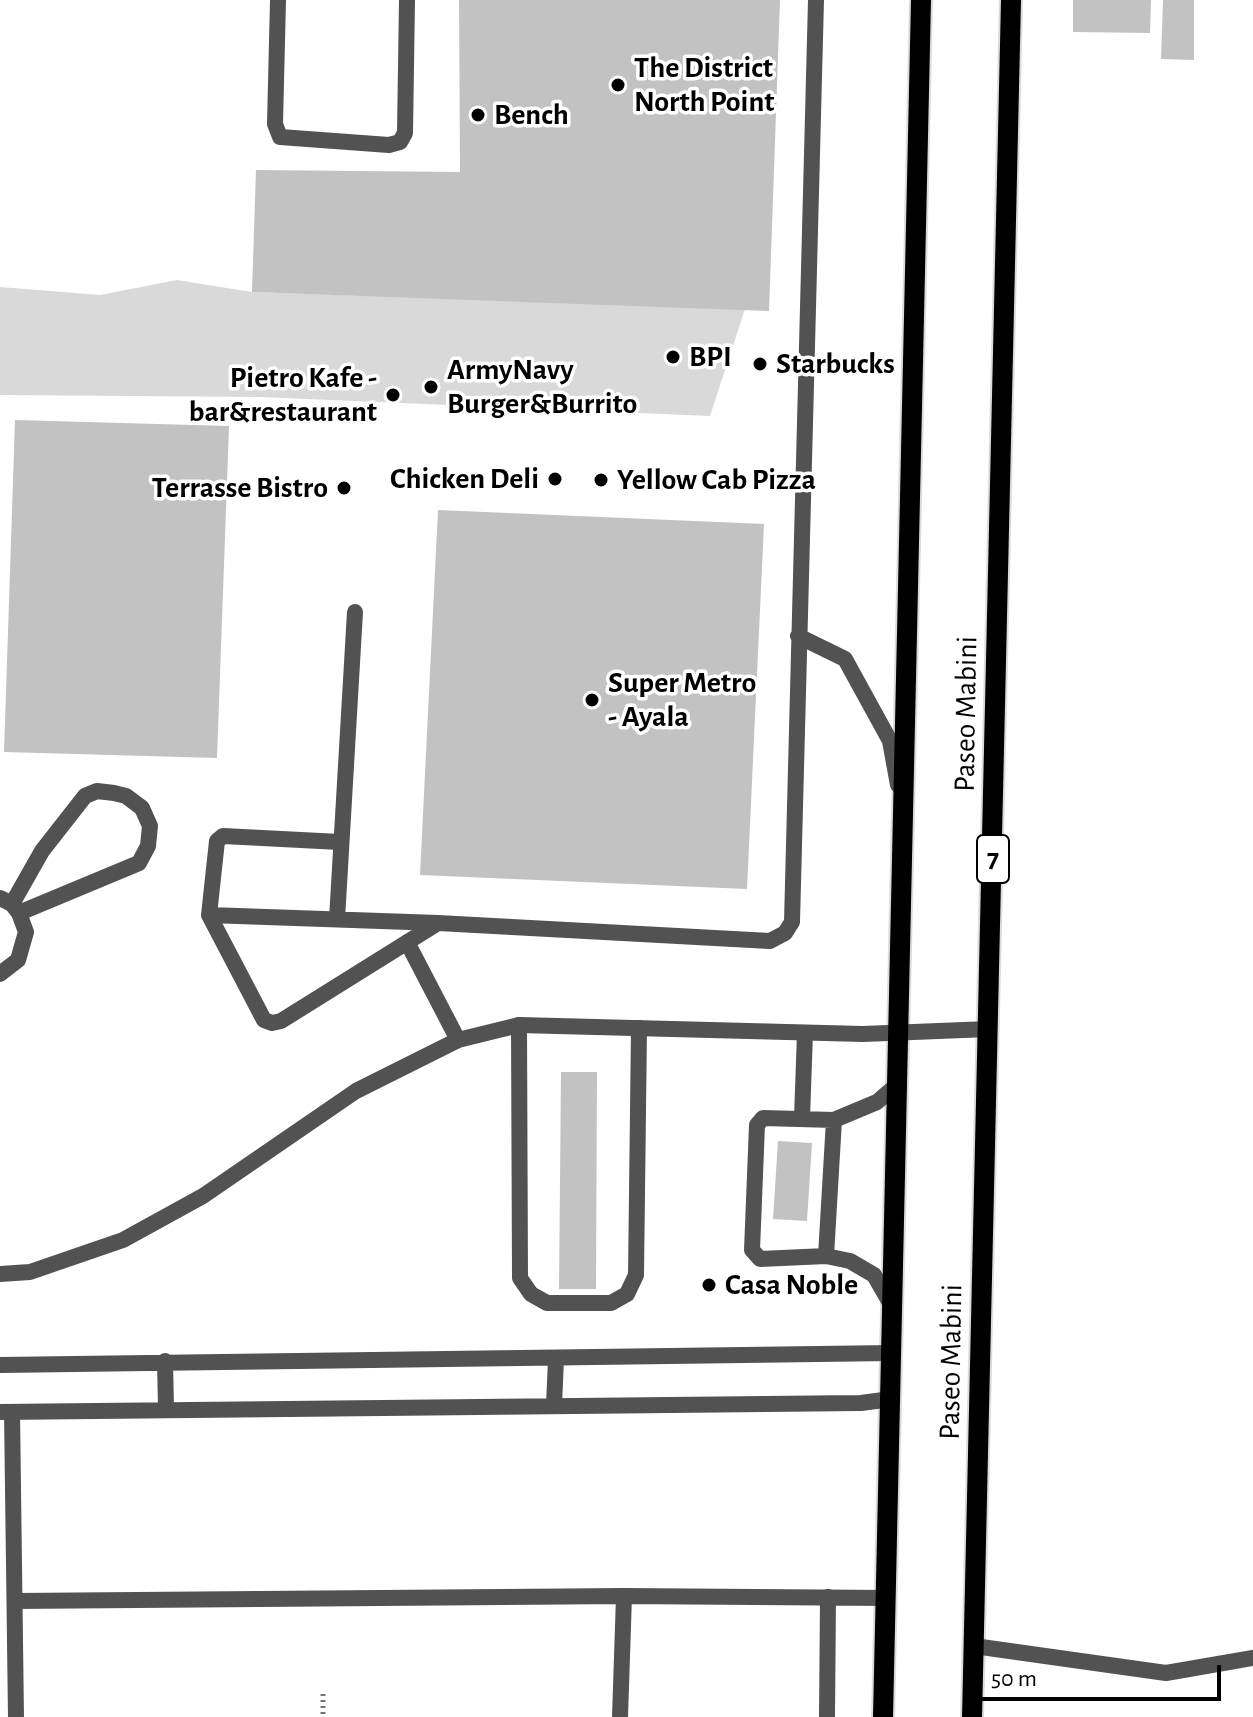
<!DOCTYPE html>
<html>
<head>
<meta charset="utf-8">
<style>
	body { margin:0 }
	#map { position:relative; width:1253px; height:1717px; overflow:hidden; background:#fff; font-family:"Alegreya Sans",sans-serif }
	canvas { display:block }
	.scale { position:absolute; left:977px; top:1665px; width:244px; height:36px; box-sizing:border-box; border:4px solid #000; border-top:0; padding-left:10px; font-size:24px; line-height:28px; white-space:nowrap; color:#000; -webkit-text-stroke:6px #fff; paint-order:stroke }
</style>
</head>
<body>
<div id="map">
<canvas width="1253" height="1717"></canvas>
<div class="scale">50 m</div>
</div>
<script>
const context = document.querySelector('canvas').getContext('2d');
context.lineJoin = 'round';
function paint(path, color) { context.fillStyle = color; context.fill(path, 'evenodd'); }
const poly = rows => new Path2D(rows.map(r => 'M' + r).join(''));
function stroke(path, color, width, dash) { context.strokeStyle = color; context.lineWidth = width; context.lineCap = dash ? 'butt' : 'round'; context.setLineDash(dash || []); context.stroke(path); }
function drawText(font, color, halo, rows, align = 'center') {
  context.font = font + ' "Alegreya Sans",sans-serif'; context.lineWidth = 7; context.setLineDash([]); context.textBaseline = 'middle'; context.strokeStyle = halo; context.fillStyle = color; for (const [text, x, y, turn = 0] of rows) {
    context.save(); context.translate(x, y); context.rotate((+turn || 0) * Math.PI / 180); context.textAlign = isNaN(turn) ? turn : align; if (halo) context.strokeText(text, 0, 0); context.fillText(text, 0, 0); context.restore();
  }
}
const green = poly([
	[177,280,252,292,745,309,710,416,259,397,0,395,0,287,100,295]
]);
const building = poly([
	[459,0,780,0,769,311,252,292,256,170,460,172],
	[1073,0,1151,0,1150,33,1073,32],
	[1163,0,1194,0,1194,60,1161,59],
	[15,420,229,426,217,758,4,752],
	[438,510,764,524,747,889,420,875],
	[561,1072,597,1072,596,1289,559,1289],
	[778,1141,812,1143,807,1221,773,1219]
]);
const path = poly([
	[323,1694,323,1717]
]);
const service = poly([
	[278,0,275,124,280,137,389,145,400,142,405,133,407,0],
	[798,636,845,659,890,741,898,785],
	[340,842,223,836,217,841,209,915,264,1020,272,1023,281,1021,438,923],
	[0,898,12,904,19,913,26,932,18,960,0,974],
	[12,904,42,851,85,796,97,791,114,793,126,796,142,808,150,826,148,846,139,863,19,913],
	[209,915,438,923,770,941,785,933,792,922,816,0],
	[337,919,355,612],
	[407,942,458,1040],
	[519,1025,520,1278,531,1294,547,1303,611,1303,627,1294,636,1275,639,1028],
	[802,1118,805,1033],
	[826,1256,834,1120],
	[893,1308,874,1275,850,1261,826,1256,760,1259,752,1250,757,1125,763,1118,834,1120,877,1102,899,1083],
	[12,1412,16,1717],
	[15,1601,624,1596,886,1598],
	[620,1717,624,1596],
	[827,1717,828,1597]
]);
const minor = poly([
	[0,1274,30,1272,123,1240,203,1196,356,1091,458,1040,519,1025,863,1034,989,1029],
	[165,1361,166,1408],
	[0,1365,892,1353],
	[554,1405,556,1359],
	[0,1412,861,1403,891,1399],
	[974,1646,1166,1673,1253,1658]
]);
const primary = poly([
	[883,1717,921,0],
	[972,1717,1011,0]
]);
const markers = [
	[618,85,8,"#000"],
	[478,115,8,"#000"],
	[673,357,8,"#000"],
	[760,364,8,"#000"],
	[431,387,8,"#000"],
	[393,395,8,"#000"],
	[555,479,8,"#000"],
	[601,480,8,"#000"],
	[344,488,8,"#000"],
	[592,700,8,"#000"],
	[709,1285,8,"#000"]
];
const shields = [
	[993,859,32]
];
const shieldNames = [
	["7",993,859]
];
const poiNames = [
	["The District",634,68],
	["North Point",634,102],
	["Bench",494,115],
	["BPI",689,357],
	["Starbucks",776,364],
	["ArmyNavy",447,370],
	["Burger&Burrito",447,404],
	["Pietro Kafe -",377,378,"right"],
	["bar&restaurant",377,412,"right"],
	["Chicken Deli",539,479,"right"],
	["Yellow Cab Pizza",617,480],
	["Terrasse Bistro",328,488,"right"],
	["Super Metro",608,683],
	["- Ayala",608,717],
	["Casa Noble",725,1285]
];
const streetNames = [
	["Paseo Mabini",966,714,-89],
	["Paseo Mabini",951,1362,-89]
];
paint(green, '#d9d9d9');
paint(building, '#c2c2c2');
stroke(primary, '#dbdbdb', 24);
stroke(path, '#747474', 5, [2, 4]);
stroke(service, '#525252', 16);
stroke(minor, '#525252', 16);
stroke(primary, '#000', 20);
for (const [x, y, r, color] of markers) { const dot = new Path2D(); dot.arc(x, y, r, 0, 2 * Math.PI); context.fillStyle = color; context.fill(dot); stroke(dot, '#fff', 3); }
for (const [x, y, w] of shields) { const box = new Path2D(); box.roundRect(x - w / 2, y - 24, w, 48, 6); context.fillStyle = '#fff'; context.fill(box); stroke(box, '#000', 2); }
drawText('bold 28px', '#000', null, shieldNames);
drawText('bold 30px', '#000', '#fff', poiNames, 'left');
drawText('30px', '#000', '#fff', streetNames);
</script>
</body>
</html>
